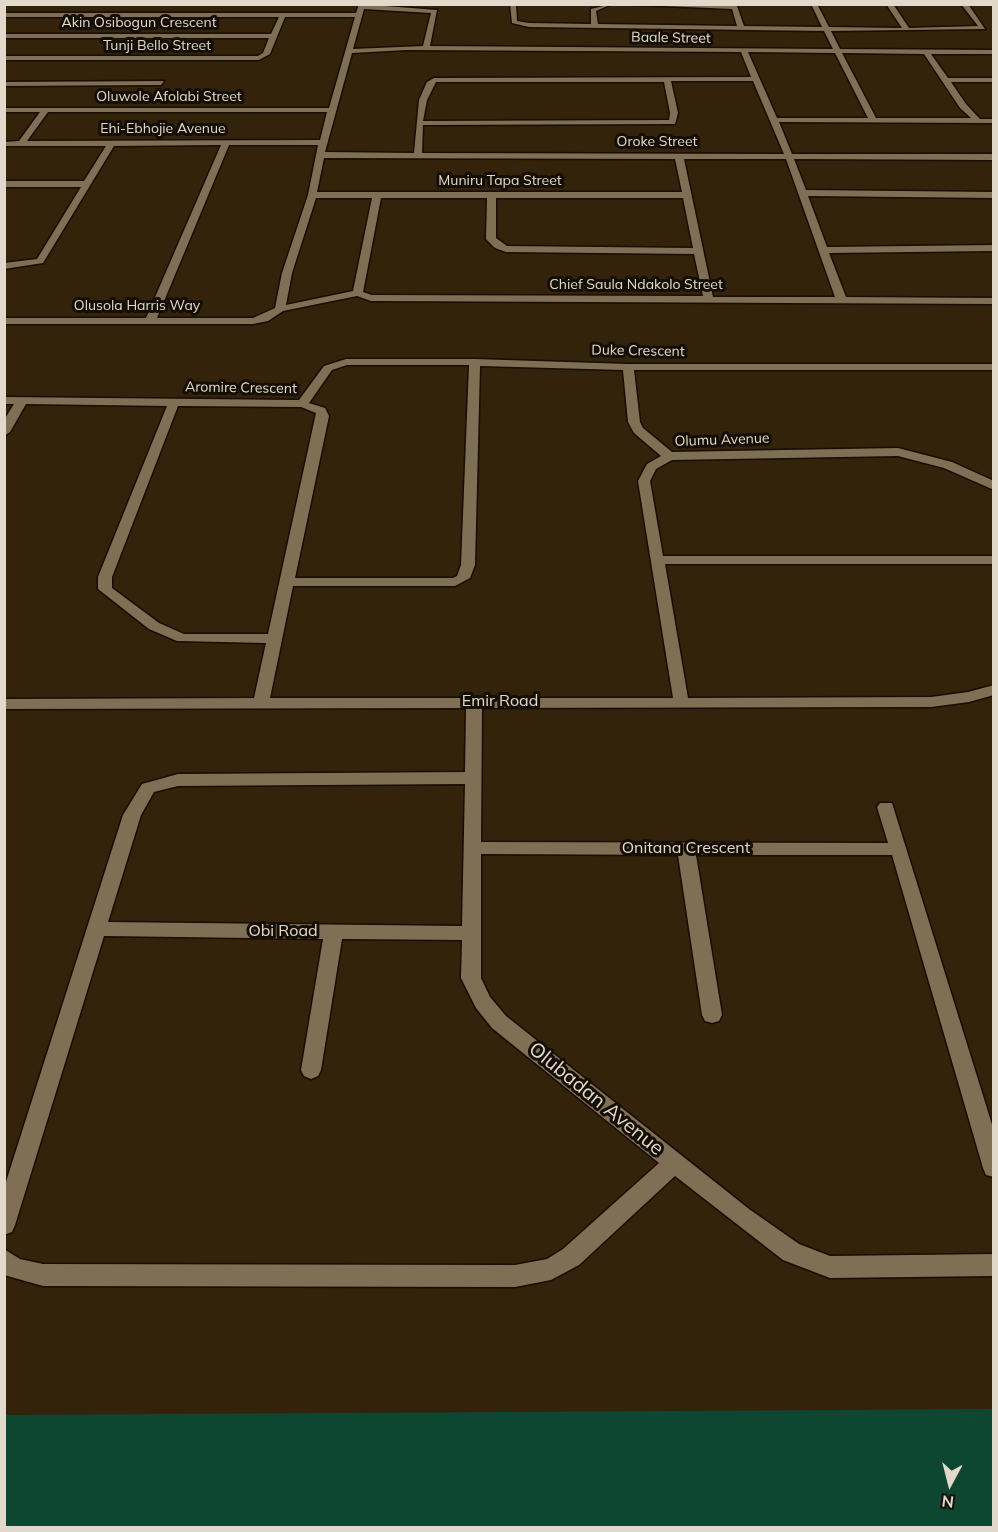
<!DOCTYPE html>
<html>
<head>
<meta charset="utf-8">
<style>
	body { margin:0 }
	#map { position:relative; width:998px; height:1532px; overflow:hidden; background:#32230a; font-family:Mulish,sans-serif }
	canvas { display:block }
	.frame { position:absolute; inset:0; border:6px solid #e2d9ca; pointer-events:none }
	.north { position:absolute; left:920px; top:1454px; width:60px; height:60px; -webkit-text-stroke:4px #140e05; paint-order:stroke; rotate:187deg; font-size:16px; font-weight:700; line-height:24px; text-align:center; color:#e2d9ca }
	.north::after { content:''; display:block; margin:auto; width:21px; height:27px; background:#e2d9ca; clip-path:polygon(50% 0,100% 100%,50% 72%,0 100%) }
</style>
</head>
<body>
<div id="map">
<canvas width="998" height="1532"></canvas>
<div class="frame"></div>
<div class="north">N</div>
</div>
<script>
const context = document.querySelector('canvas').getContext('2d');
context.lineJoin = 'round';
function paint(path, color) { context.fillStyle = color; context.fill(path, 'evenodd'); }
const poly = rows => new Path2D(rows.map(r => 'M' + r).join(''));
function stroke(path, color, width, dash) { context.strokeStyle = color; context.lineWidth = width; context.lineCap = dash ? 'butt' : 'round'; context.setLineDash(dash || []); context.stroke(path); }
function drawText(font, color, halo, rows, align = 'center') {
  context.font = font + ' Mulish,sans-serif'; context.lineWidth = 6; context.setLineDash([]); context.textBaseline = 'middle'; context.strokeStyle = halo; context.fillStyle = color; for (const [text, x, y, turn = 0] of rows) {
    context.save(); context.translate(x, y); context.rotate((+turn || 0) * Math.PI / 180); context.textAlign = isNaN(turn) ? turn : align; if (halo) context.strokeText(text, 0, 0); context.fillText(text, 0, 0); context.restore();
  }
}
const green = poly([
	[993,1409,993,1527,5,1527,5,1415]
]);
const minor = poly([
	[359,4,437,10,430,46,833,49,824,31,529,27,512,23,510,4,516,4,517,21,529,23,591,24,591,9,612,4,596,11,598,24,737,26,732,9,618,4,714,4,737,6,744,26,822,27,811,4,817,4,829,27,902,28,886,4,893,4,909,28,978,26,961,4,968,4,985,29,831,31,840,49,994,50,994,54,931,54,948,78,994,78,994,82,951,82,966,104,980,119,994,119,994,123,779,122,792,154,994,154,994,160,794,159,806,190,994,192,994,198,808,196,827,247,994,245,994,251,829,253,846,297,994,298,994,304,371,301,357,296,283,311,268,321,253,324,4,324,4,318,146,318,221,145,114,146,43,263,4,269,4,263,37,259,81,187,4,187,4,181,84,181,106,146,4,146,4,142,19,141,40,112,4,112,4,108,329,108,355,17,285,17,270,54,259,60,4,60,4,56,258,56,263,53,269,38,4,38,4,34,271,34,279,17,4,17,4,13,356,13,359,4],
	[364,9,431,13,423,46,353,49,364,9],
	[407,50,741,52,751,77,434,78,427,82,419,100,414,153,325,152,352,53,407,50],
	[748,52,835,53,868,118,777,118,748,52],
	[842,53,924,54,960,108,971,118,876,118,842,53],
	[671,81,753,81,784,154,422,153,423,125,675,124,678,113,671,81],
	[436,82,664,82,670,113,669,120,423,121,427,100,436,82],
	[48,112,327,112,320,140,27,141,48,112],
	[229,145,318,145,308,195,282,273,275,308,253,318,157,318,229,145],
	[324,158,675,159,682,192,317,192,324,158],
	[684,159,786,159,835,297,713,297,684,159],
	[316,198,372,198,353,291,286,305,292,273,316,198],
	[381,198,487,198,486,239,495,248,506,252,694,254,703,296,372,295,363,292,381,198],
	[496,198,683,198,693,248,507,246,496,238,496,198],
	[164,81,161,85,4,86,4,82,164,81],
	[346,359,475,359,628,364,994,364,994,370,634,370,640,422,643,428,672,452,898,448,952,462,994,481,994,490,944,468,898,456,672,460,656,469,650,481,663,556,994,556,994,564,665,564,688,698,931,697,968,692,994,685,994,695,969,702,931,707,482,708,481,842,888,843,877,807,880,803,892,803,994,1131,994,1177,986,1175,983,1168,892,855,696,855,722,1015,719,1021,712,1023,705,1021,702,1015,678,855,481,854,481,978,490,997,506,1016,749,1209,799,1244,830,1256,994,1254,994,1276,830,1278,783,1260,675,1176,579,1265,551,1280,515,1287,43,1286,4,1275,4,1249,20,1259,43,1264,515,1265,547,1259,563,1249,659,1163,492,1028,476,1008,461,978,462,940,342,939,321,1070,318,1076,311,1079,304,1076,301,1070,323,939,104,936,15,1225,12,1232,4,1235,4,1188,123,815,142,784,178,774,465,772,466,708,4,709,4,699,254,698,266,643,177,641,149,629,98,589,98,577,167,406,26,404,10,432,4,436,4,420,14,404,4,404,4,397,299,400,324,366,346,359],
	[347,365,469,365,461,565,457,576,453,578,295,578,329,416,325,408,309,403,332,370,347,365],
	[480,366,623,370,628,422,634,433,661,456,647,464,638,481,673,698,270,698,293,586,455,586,470,578,475,565,480,366],
	[178,406,301,407,316,413,268,634,184,634,159,623,112,588,112,577,178,406],
	[465,784,462,926,108,922,141,815,154,792,178,786,465,784]
]);
const farStreetnames = [
	["Akin Osibogun Crescent",139,23],
	["Baale Street",671,38,1],
	["Tunji Bello Street",157,46],
	["Oluwole Afolabi Street",169,97],
	["Ehi-Ebhojie Avenue",163,129],
	["Oroke Street",657,142],
	["Muniru Tapa Street",500,181],
	["Chief Saula Ndakolo Street",636,285],
	["Olusola Harris Way",137,306],
	["Duke Crescent",638,351,1],
	["Aromire Crescent",241,388,1],
	["Olumu Avenue",722,440,-2]
];
const streetNames = [
	["Emir Road",500,701],
	["Onitana Crescent",686,848],
	["Obi Road",283,931]
];
const nearStreetnames = [
	["Olubadan Avenue",596,1099,39]
];
paint(green, '#0d4731');
stroke(minor, '#190c00', 3);
paint(minor, '#7f6f54');
drawText('14px', '#e2d9ca', '#140e05', farStreetnames);
drawText('16px', '#e2d9ca', '#140e05', streetNames);
drawText('20px', '#e2d9ca', '#140e05', nearStreetnames);
</script>
</body>
</html>
